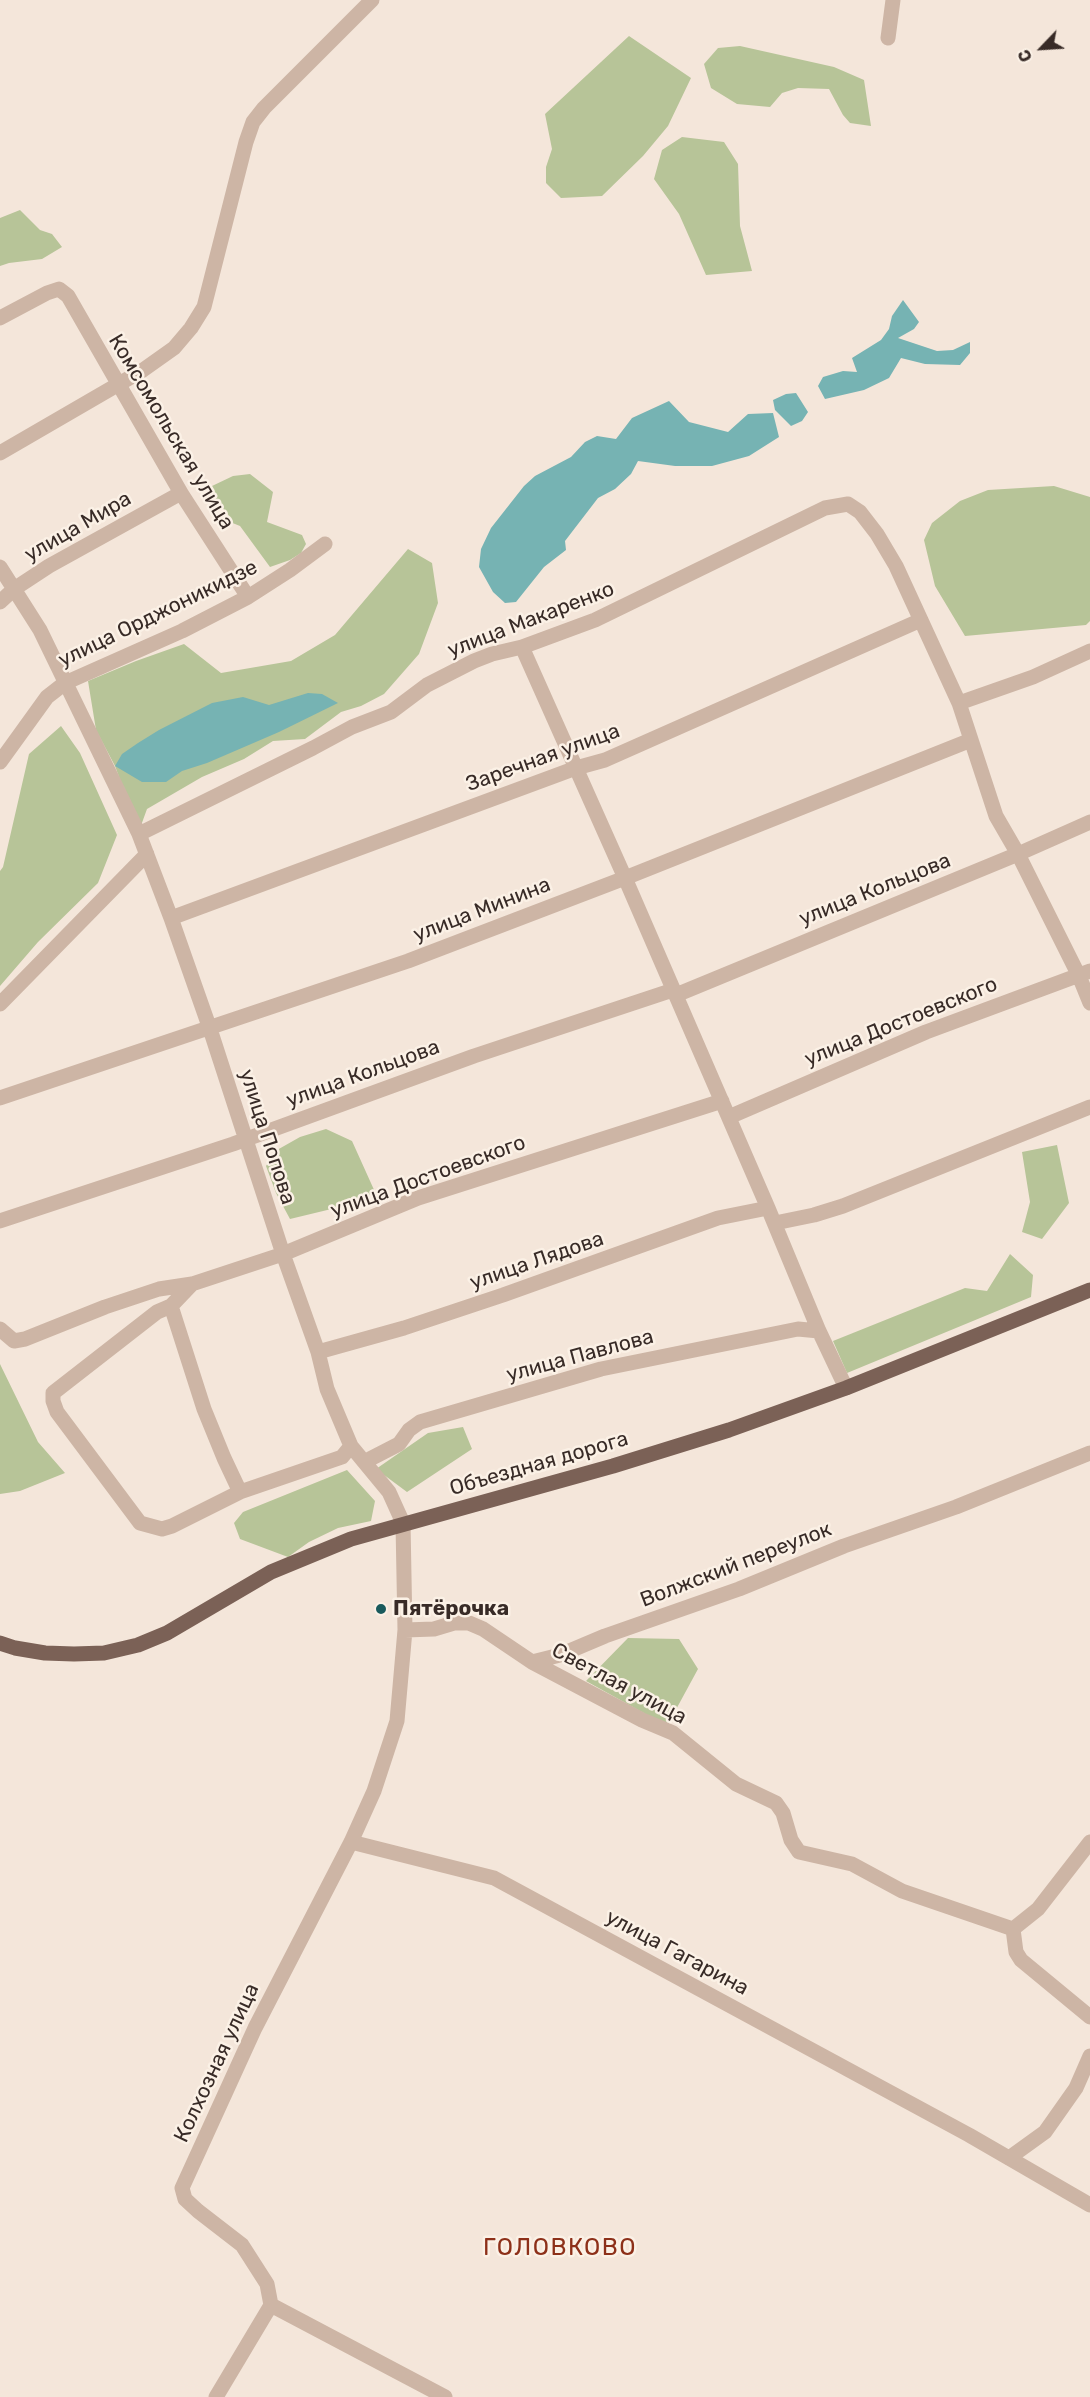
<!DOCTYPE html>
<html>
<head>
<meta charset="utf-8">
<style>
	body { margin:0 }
	#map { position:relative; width:1090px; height:2397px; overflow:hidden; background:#f4e6da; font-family:Rubik,sans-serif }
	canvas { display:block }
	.north { position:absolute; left:1012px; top:18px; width:60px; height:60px; -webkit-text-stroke:4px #fbf1e6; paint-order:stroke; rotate:245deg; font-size:16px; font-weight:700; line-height:24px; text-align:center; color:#382b27 }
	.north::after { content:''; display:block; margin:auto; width:21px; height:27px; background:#382b27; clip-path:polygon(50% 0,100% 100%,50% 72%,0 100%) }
</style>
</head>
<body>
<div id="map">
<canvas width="1090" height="2397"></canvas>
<div class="north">С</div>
</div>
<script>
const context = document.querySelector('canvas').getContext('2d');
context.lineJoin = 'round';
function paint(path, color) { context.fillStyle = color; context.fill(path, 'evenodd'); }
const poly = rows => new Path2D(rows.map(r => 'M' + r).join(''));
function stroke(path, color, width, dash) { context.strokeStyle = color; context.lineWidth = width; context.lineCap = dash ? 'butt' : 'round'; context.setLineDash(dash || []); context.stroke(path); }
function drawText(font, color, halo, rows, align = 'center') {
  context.font = font + ' Rubik,sans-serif'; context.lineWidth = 5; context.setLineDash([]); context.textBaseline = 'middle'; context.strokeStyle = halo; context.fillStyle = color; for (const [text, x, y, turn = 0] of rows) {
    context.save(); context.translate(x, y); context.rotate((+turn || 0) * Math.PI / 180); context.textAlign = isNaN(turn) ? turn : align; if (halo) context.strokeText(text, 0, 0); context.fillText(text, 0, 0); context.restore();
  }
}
const green = poly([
	[629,36,691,78,668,126,643,156,602,196,561,198,546,183,546,167,552,149,545,114],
	[740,46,834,67,864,80,871,126,850,123,843,115,829,89,798,88,782,93,770,107,737,104,711,88,704,64,718,48],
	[682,137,724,142,738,164,740,226,752,271,706,275,679,214,654,179,662,150],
	[20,210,40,230,52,234,62,247,42,259,9,263,0,266,0,218],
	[250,474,273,492,267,522,302,535,306,544,301,553,290,560,270,567,240,526,230,522,228,514,215,500,212,486,233,476],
	[1054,486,1090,497,1090,621,1086,625,965,636,935,586,924,540,932,523,960,501,988,490],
	[408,549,432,563,438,603,419,654,384,694,361,706,341,712,305,739,273,741,244,759,202,777,147,809,139,831,115,766,96,730,88,681,136,661,184,644,221,673,291,661,335,635],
	[61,726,80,753,117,835,98,883,38,942,0,986,0,871,3,867,29,754],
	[326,1129,352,1141,375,1192,348,1205,290,1219,276,1193,266,1166,277,1150,300,1137],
	[1057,1145,1069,1203,1042,1239,1022,1232,1030,1202,1022,1152],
	[1010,1254,1033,1275,1031,1297,847,1373,833,1341,965,1288,987,1291],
	[0,1364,38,1442,65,1473,20,1491,0,1494],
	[463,1427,472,1449,407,1492,376,1469,428,1433],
	[347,1470,375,1501,371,1521,338,1528,309,1542,288,1557,240,1539,234,1523,243,1512],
	[628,1638,679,1639,698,1669,667,1726,586,1681]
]);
const water = poly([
	[903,300,919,322,914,329,898,338,937,351,953,350,970,342,970,353,960,365,925,364,901,358,889,378,864,390,825,399,818,386,823,377,843,371,857,372,852,358,881,340,889,329,892,316],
	[796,393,808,412,802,421,791,426,775,410,773,400,786,394],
	[669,401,689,422,728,432,748,414,773,413,779,437,749,456,712,466,675,466,638,461,631,474,615,489,598,498,565,541,566,550,544,567,516,602,505,603,493,592,479,567,481,549,491,528,524,486,535,476,571,457,585,442,597,436,616,439,632,418],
	[308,693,322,694,338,703,279,732,207,763,182,771,166,782,142,782,115,766,122,754,138,743,159,730,212,703,243,697,269,705]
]);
const minor = poly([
	[888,38,893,0],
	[0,318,47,293,59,289,68,296,181,493,248,597],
	[0,453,143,370,174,348,191,328,204,307,246,142,253,122,264,108,372,0],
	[0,567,40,630,139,834,171,918,210,1029,283,1254,318,1352,327,1389,351,1446,389,1492,403,1523,405,1630,397,1721,374,1791,351,1842,255,2028,182,2188,185,2199,198,2211,242,2245,267,2284,271,2305,216,2397],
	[0,602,14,589,49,566,181,493],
	[522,647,625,878,768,1208,819,1331,846,1388],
	[959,703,1033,677,1090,651],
	[0,762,47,697,65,683,182,631,248,597,290,570,325,544],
	[139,834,313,748,352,727,391,712,427,685,474,661,492,654,522,647,595,620,825,508,848,504,860,512,877,534,896,566,959,703,996,816,1018,854,1079,976,1090,1003],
	[171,918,576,768,605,760,921,620],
	[676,995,1018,854,1090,822],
	[0,1004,147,854],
	[0,1098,408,961,625,878,971,740],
	[729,1117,926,1032,1090,971],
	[0,1221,233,1144,474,1056,673,990],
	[775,1223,814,1215,843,1206,1090,1107],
	[192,1284,171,1306,204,1409,224,1458,240,1492],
	[171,1306,157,1312,53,1393,53,1401,57,1412,140,1523,162,1529,172,1526,240,1492,342,1457,351,1446],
	[0,1329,14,1341,25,1339,105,1307,159,1289,192,1284,283,1254,418,1198,722,1101],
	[318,1352,404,1328,503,1295,718,1218,768,1208],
	[366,1461,399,1444,409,1430,420,1422,601,1369,798,1329,819,1331],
	[405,1630,434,1629,454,1623,469,1623,483,1629,532,1662,642,1720,673,1733,736,1784,776,1803,783,1813,791,1840,799,1852,852,1864,902,1891,1013,1929],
	[532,1662,560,1655,605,1636,739,1589,844,1546,956,1507,1090,1453],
	[351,1842,494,1878,969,2135,1090,2205],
	[1013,1929,1016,1952,1021,1960,1090,2017],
	[1013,1929,1038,1909,1090,1842],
	[1009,2158,1045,2132,1076,2088,1090,2056],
	[271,2305,445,2397]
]);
const major = poly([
	[0,1643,15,1648,45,1653,74,1654,104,1653,138,1645,167,1633,271,1572,351,1539,613,1466,729,1430,846,1388,1090,1290]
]);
const markers = [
	[381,1609,6,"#195a5c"]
];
const streetNames = [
	["Комсомольская улица",171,432,59],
	["улица Мира",78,527,-30],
	["улица Орджоникидзе",158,614,-26],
	["улица Макаренко",531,620,-21],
	["Заречная улица",543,758,-20],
	["улица Кольцова",875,890,-22],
	["улица Минина",482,910,-21],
	["улица Достоевского",901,1022,-22],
	["улица Кольцова",363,1074,-20],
	["улица Попова",267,1137,72],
	["улица Достоевского",428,1177,-20],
	["улица Лядова",537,1261,-19],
	["улица Павлова",580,1356,-15],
	["Объездная дорога",539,1464,-16],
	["Волжский переулок",736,1565,-21],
	["Светлая улица",619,1684,28],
	["улица Гагарина",677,1953,28],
	["Колхозная улица",217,2063,-65]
];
const poiNames = [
	["Пятёрочка",393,1609]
];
const quarterNames = [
	["ГОЛОВКОВО",560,2248]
];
paint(green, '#b7c498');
paint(water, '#76b3b3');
stroke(minor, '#cdb5a5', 15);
stroke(major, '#7b6156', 15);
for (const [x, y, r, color] of markers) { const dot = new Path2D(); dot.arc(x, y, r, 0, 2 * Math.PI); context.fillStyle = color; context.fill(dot); stroke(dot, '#fbf1e6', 2); }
drawText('21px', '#382b27', '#fbf1e6', streetNames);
drawText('bold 21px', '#382b27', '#fbf1e6', poiNames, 'left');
context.letterSpacing = '1.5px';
drawText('24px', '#8d3019', '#fbf1e6', quarterNames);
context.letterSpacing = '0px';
</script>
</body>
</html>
